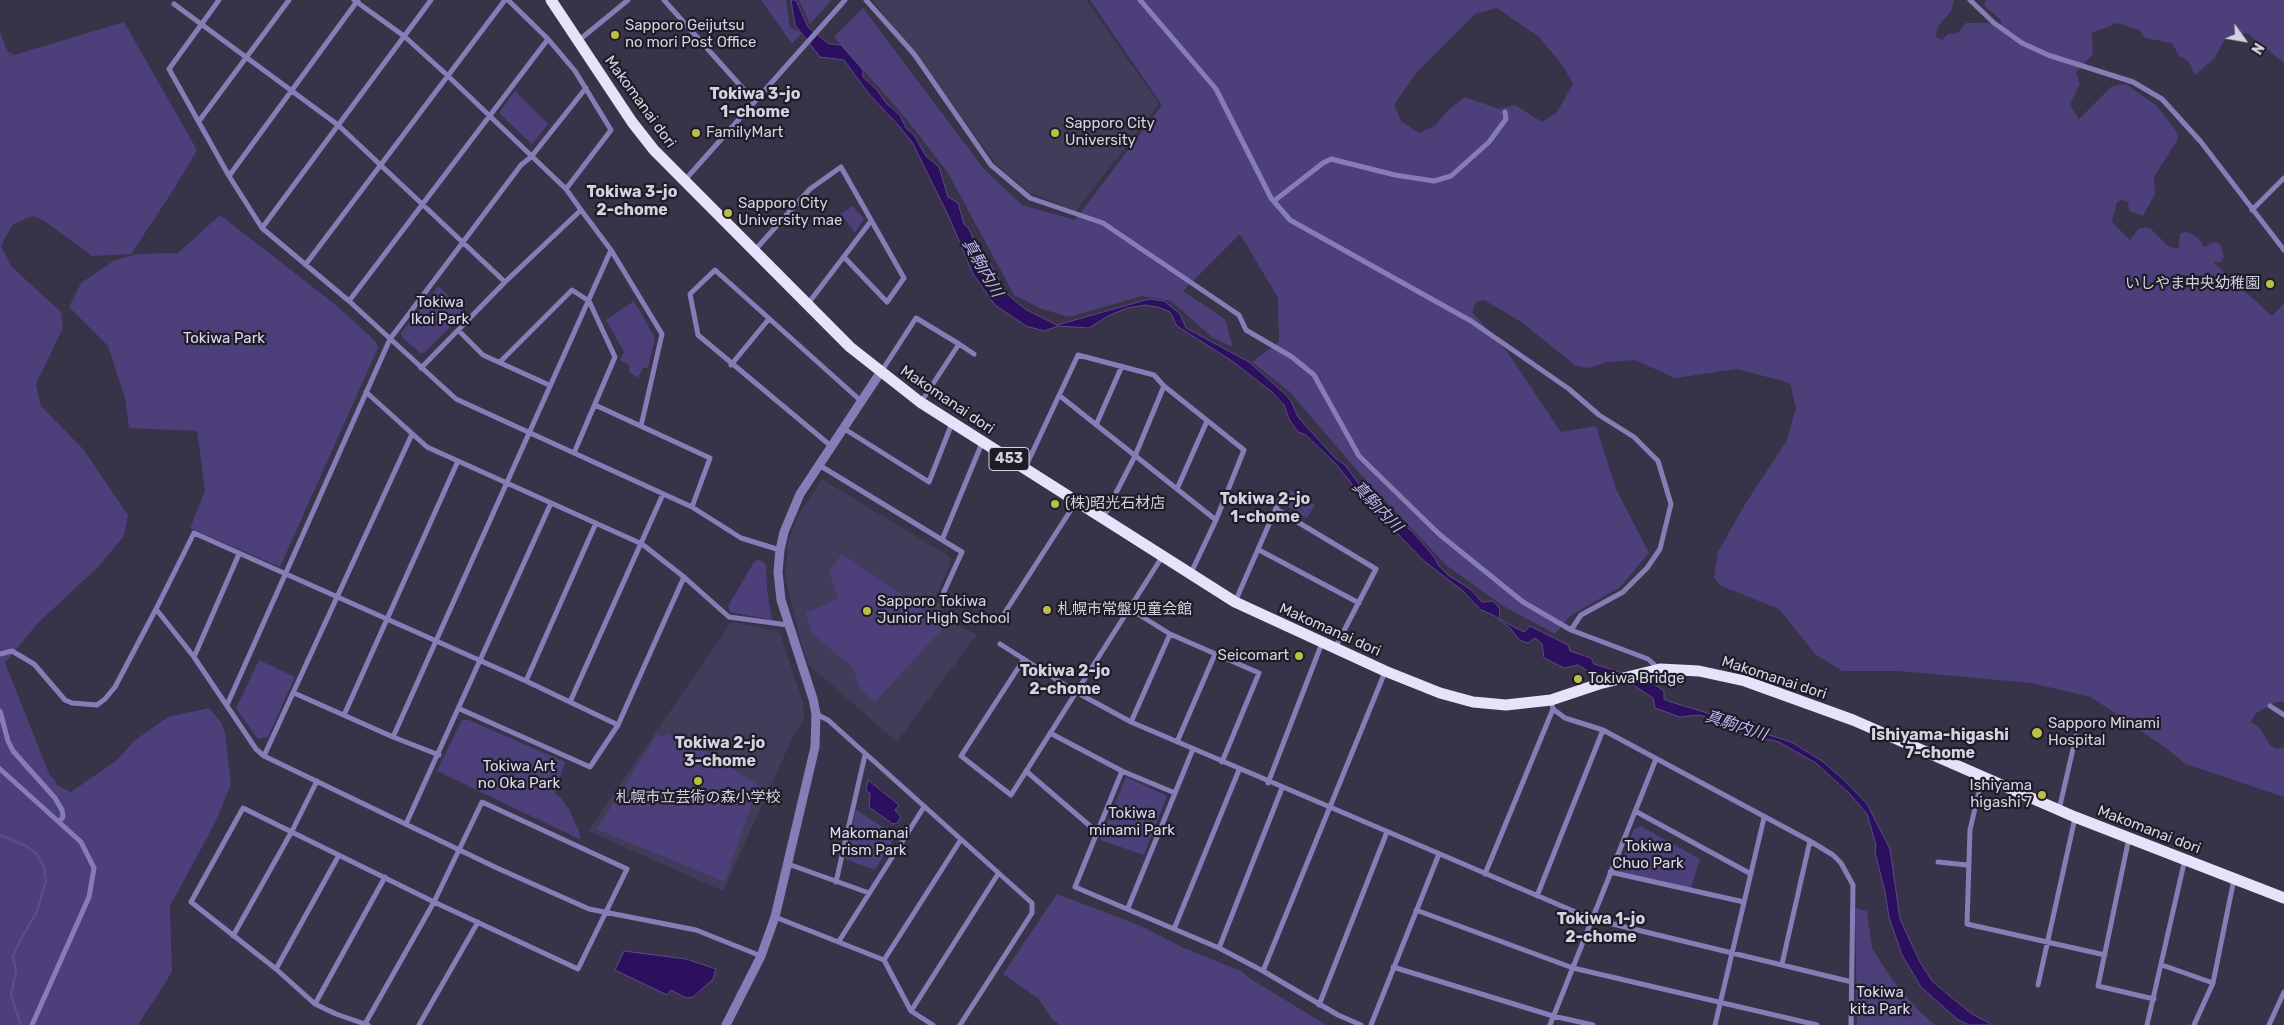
<!DOCTYPE html>
<html>
<head>
<meta charset="utf-8">
<style>
	body { margin:0 }
	#map { position:relative; width:2284px; height:1025px; overflow:hidden; background:#373349; font-family:Rubik,sans-serif }
	canvas { display:block }
	.north { position:absolute; left:2219px; top:15px; width:50px; height:50px; -webkit-text-stroke:4px #1e1c27; paint-order:stroke; rotate:122deg; font-size:14px; font-weight:700; line-height:20px; text-align:center; color:#d4d2e0 }
	.north::after { content:''; display:block; margin:auto; width:18px; height:22px; background:#d4d2e0; clip-path:polygon(50% 0,100% 100%,50% 72%,0 100%) }
</style>
</head>
<body>
<div id="map">
<canvas width="2284" height="1025"></canvas>
<div class="north">N</div>
</div>
<script>
const context = document.querySelector('canvas').getContext('2d');
context.lineJoin = 'round';
function paint(path, color) { context.fillStyle = color; context.fill(path, 'evenodd'); }
const poly = rows => new Path2D(rows.map(r => 'M' + r).join(''));
function stroke(path, color, width, dash) { context.strokeStyle = color; context.lineWidth = width; context.lineCap = dash ? 'butt' : 'round'; context.setLineDash(dash || []); context.stroke(path); }
function drawText(font, color, halo, rows, align = 'center') {
  context.font = font + ' Rubik,"Noto Sans JP",sans-serif'; context.lineWidth = 4.5; context.setLineDash([]); context.textBaseline = 'middle'; context.strokeStyle = halo; context.fillStyle = color; for (const [text, x, y, turn = 0] of rows) {
    context.save(); context.translate(x, y); context.rotate((+turn || 0) * Math.PI / 180); context.textAlign = isNaN(turn) ? turn : align; if (halo) context.strokeText(text, 0, 0); context.fillText(text, 0, 0); context.restore();
  }
}
const built = poly([
	[872,0,1086,0,1159,104,1076,211,1030,193,995,163,934,79],
	[822,479,950,557,951,563,934,600,943,605,938,617,977,634,897,742,809,665,801,643,785,577,788,542,798,516],
	[733,622,777,631,780,633,803,703,804,721,795,732,723,891,588,831,730,624]
]);
const green = poly([
	[761,0,786,0,790,27,802,33,792,44],
	[799,0,832,0,810,24],
	[1090,0,1954,0,1951,11,1937,28,1936,37,1942,40,1948,34,1958,33,1966,23,1989,23,2001,31,2001,20,1984,6,1986,0,2284,0,2284,63,2247,33,2225,39,2214,59,2195,75,2188,61,2179,56,2172,43,2145,38,2139,30,2117,23,2092,33,2093,54,2076,72,2080,84,2070,105,2079,119,2112,86,2126,84,2157,106,2176,131,2178,139,2154,177,2155,194,2143,216,2129,211,2128,202,2122,200,2117,202,2112,222,2130,240,2139,228,2150,228,2168,246,2178,249,2180,234,2186,231,2198,238,2204,247,2215,242,2220,244,2224,257,2220,263,2213,262,2272,316,2284,303,2284,702,2276,702,2256,713,2251,722,2260,728,2270,745,2277,749,2284,747,2284,797,2186,764,2163,746,2091,697,2031,683,1899,671,1842,671,1816,655,1779,609,1719,585,1714,577,1718,552,1745,504,1786,442,1796,408,1790,383,1737,369,1675,378,1635,360,1607,362,1589,368,1576,366,1520,321,1484,300,1476,302,1472,312,1508,353,1561,432,1596,426,1616,489,1649,553,1620,587,1570,616,1555,634,1503,606,1446,565,1361,475,1290,392,1252,362,1279,342,1278,298,1240,234,1183,291,1225,319,1233,347,1213,338,1171,301,1142,296,1069,317,1042,309,1014,295,948,173,904,116,834,37,863,8,984,169,1022,205,1075,220,1162,105],
	[1497,8,1539,37,1563,66,1573,84,1557,112,1542,122,1515,105,1499,109,1465,97,1448,110,1435,126,1419,133,1401,121,1394,105,1417,72,1475,14],
	[124,22,197,150,174,189,131,254,92,256,43,220,32,216,12,225,1,246,12,267,61,312,63,328,36,384,41,406,83,449,128,515,124,536,99,566,37,624,5,663,50,776,55,780,57,785,71,792,118,759,134,741,168,717,209,708,221,722,225,732,231,784,215,823,170,906,172,972,138,1025,0,1025,0,32,7,51,14,55],
	[515,91,548,124,532,144,499,113],
	[853,206,864,219,855,233,841,214],
	[220,215,336,305,376,342,378,348,280,567,190,528,205,491,197,431,129,428,125,398,108,346,69,307,81,283,115,260,137,254,178,253],
	[438,286,465,312,424,353,420,353,402,337,401,333],
	[634,301,655,338,648,368,643,368,638,378,629,372,629,365,620,360,624,352,606,320],
	[1291,490,1315,505,1307,518,1284,504],
	[842,554,946,625,875,702,860,688,853,668,812,633,806,613,838,599,829,571],
	[758,559,766,564,767,590,772,620,730,612,728,606,754,562],
	[259,660,295,677,268,737,258,739,237,710,237,706],
	[462,720,469,720,565,762,555,793,561,798,569,809,579,831,581,840,437,771],
	[667,733,694,749,697,745,758,785,725,882,597,829,657,734,663,737],
	[1126,777,1167,796,1144,855,1100,840],
	[856,810,896,835,875,870,845,859],
	[1641,826,1700,859,1691,888,1620,872,1619,868,1634,829],
	[1057,894,1141,926,1184,948,1241,971,1251,979,1326,1025,1060,1025,1052,1019,1039,999,1003,974],
	[1855,908,1867,911,1872,948,1893,981,1920,1012,1935,1025,1857,1025]
]);
const water = poly([
	[791,0,796,0,808,27,829,44,841,45,863,70,863,77,876,89,887,104,900,115,906,128,914,135,926,156,939,167,948,197,958,203,964,224,969,229,977,248,989,262,1007,294,1025,309,1057,325,1149,299,1164,301,1180,314,1186,328,1249,362,1285,394,1291,401,1298,417,1335,458,1345,465,1359,484,1399,522,1412,531,1435,558,1439,566,1448,575,1470,589,1482,602,1493,601,1500,609,1499,618,1506,623,1524,632,1530,626,1568,645,1570,651,1591,658,1594,664,1651,682,1664,691,1664,699,1671,702,1714,715,1718,713,1729,717,1766,734,1791,742,1822,761,1845,781,1867,804,1890,849,1900,919,1920,962,1932,981,1952,998,1972,1014,1993,1025,1969,1025,1957,1019,1921,987,1902,955,1889,917,1885,892,1875,852,1876,845,1867,814,1850,794,1816,763,1779,742,1758,737,1714,719,1699,715,1680,717,1655,708,1653,698,1635,686,1588,671,1578,665,1564,668,1544,658,1542,644,1535,638,1528,643,1519,640,1511,629,1495,616,1481,610,1463,591,1424,561,1362,497,1337,465,1306,435,1298,432,1289,419,1284,405,1272,392,1232,361,1177,326,1170,312,1158,307,1145,305,1127,308,1108,316,1089,328,1058,326,1044,331,1026,326,995,305,973,274,949,217,912,142,898,125,869,94,844,60,820,57,795,25,791,0],
	[868,780,899,805,895,810,901,817,897,823,893,824,869,807,870,793,866,791,868,780],
	[624,951,686,959,716,969,713,979,693,997,686,998,671,990,667,995,615,970,624,951]
]);
const stream = poly([
	[0,835,26,846,37,854,44,868,46,881,37,911,21,939,13,956,16,972,11,995,21,1025]
]);
const minor = poly([
	[219,0,169,69,229,176,262,228],
	[354,0,404,36,448,76,566,189,581,210,505,282,421,368],
	[431,0,262,228,349,301,456,399,692,507,741,538,780,550],
	[508,0,548,39,575,71,611,130,566,189],
	[664,0,754,101],
	[866,0,914,54,991,165,1030,198,1103,223,1239,315,1246,330,1292,357,1314,375,1359,456,1439,534,1523,602,1571,630,1648,659,1659,669],
	[1140,0,1216,89,1271,198,1290,220,1471,321,1569,389,1599,415,1634,437,1658,461,1671,504,1660,549,1647,568,1623,592,1581,615,1571,630],
	[1970,0,1994,23,2022,43,2048,55,2133,82,2162,99,2201,142,2284,250],
	[174,4,338,125,505,282],
	[578,41,628,0],
	[199,121,289,0],
	[229,176,358,0],
	[684,181,845,0],
	[1274,201,1323,163,1331,159,1395,175,1434,181,1451,176,1489,142,1506,119,1505,112],
	[581,210,611,250,662,334,641,426],
	[2252,210,2284,178],
	[754,251,810,189,841,167,904,278,887,302,844,257],
	[306,264,505,0],
	[349,301,548,39],
	[807,305,871,221],
	[458,330,483,355,549,385],
	[959,344,974,354],
	[500,362,572,290,589,301,615,357,574,453],
	[731,365,768,320],
	[881,372,916,318,959,344,921,402],
	[366,392,427,447,642,544,684,577,729,617,788,625],
	[1060,396,1216,520],
	[595,405,710,458,692,507],
	[1096,425,1122,366],
	[843,428,929,482,952,423],
	[831,446,698,335,690,294,715,270,861,401],
	[819,465,962,552,942,596],
	[1025,468,1078,355,1154,375,1164,386,1244,450,1216,520,1190,575],
	[1177,489,1207,421],
	[1276,509,1376,569,1335,648],
	[1103,518,1135,456,1164,386],
	[942,540,982,443],
	[1259,550,1359,603],
	[1235,602,1280,499],
	[1130,609,1170,634,1259,673,1222,762],
	[1000,620,1076,502],
	[1000,644,1076,692,1131,722,1592,919,1852,982],
	[0,654,12,651,34,664,65,700,72,703,97,705,105,699,115,687,156,609],
	[194,657,239,554],
	[1024,659,961,756,1011,795,1162,557],
	[526,681,596,523],
	[294,693,393,737,439,755],
	[1551,700,1553,709,1565,718,1603,730,1810,841,1833,855,1841,863,1853,885,1851,1025],
	[570,702,663,494],
	[227,705,390,339,521,165,531,157,586,88],
	[2270,706,2284,715],
	[460,709,590,767,618,725,684,577],
	[0,711,8,741,13,751,55,798,62,810,63,817,59,822],
	[816,714,828,720,1032,903,1032,913,960,1025],
	[344,715,458,461],
	[1131,722,1170,634],
	[618,725,526,681,194,533,156,609,194,657,256,749,264,756,497,868,589,909,696,930,761,956],
	[1050,733,1122,771,1175,793],
	[393,737,611,250],
	[1177,742,1215,654],
	[264,756,412,434],
	[0,769,81,842,94,868,89,897,32,1025],
	[1026,771,1097,832],
	[1122,771,1075,887,1219,948,1263,971,1338,1015,1361,1025],
	[1982,778,1970,830,1967,924,2105,955],
	[1268,783,1322,643],
	[2059,810,2076,736],
	[1635,811,1751,874],
	[406,824,551,503],
	[2129,838,2098,986,2154,999],
	[1938,862,1967,865],
	[788,864,869,893],
	[1610,872,1744,902],
	[1485,874,1553,709],
	[836,882,865,755],
	[1537,896,1603,730],
	[1128,908,1193,749],
	[1416,910,1573,968,1817,1025],
	[775,917,884,960,911,1011,933,1025],
	[1174,929,1239,770],
	[233,936,292,831,317,781],
	[839,941,924,807],
	[1219,948,1282,788],
	[884,960,960,841],
	[1782,964,1810,841],
	[2162,965,2213,983],
	[1393,967,1553,1016,1593,1025],
	[276,969,339,855],
	[1263,971,1385,672],
	[2038,985,2075,818],
	[315,1004,385,877],
	[1319,1005,1387,832],
	[911,1011,998,874],
	[365,1024,434,902,482,802,627,869,578,969,434,902,243,808,191,902,276,969,315,1004,336,1014,365,1024,368,1025],
	[419,1025,478,922],
	[1371,1025,1439,854],
	[1550,1025,1656,759],
	[1715,1025,1764,818],
	[2147,1025,2185,859],
	[2194,1025,2213,983,2234,879],
	[2269,1025,2284,992]
]);
const tertiary = poly([
	[726,1025,761,956,775,917,815,747,816,714,813,699,781,600,778,572,780,550,784,532,800,494,880,373]
]);
const trunk = poly([
	[551,0,632,122,654,150,850,347,920,402,1235,602,1385,671,1440,693,1473,702,1506,705,1551,700,1599,684,1660,669,1699,671,1745,681,1853,720,2075,817,2284,898]
]);
const markers = [
	[615,35,5,"#bbc045"],
	[696,133,5,"#bbc045"],
	[1055,133,5,"#bbc045"],
	[728,213,5,"#bbc045"],
	[2270,284,5,"#bbc045"],
	[1055,504,5,"#bbc045"],
	[1047,610,5,"#bbc045"],
	[867,611,5,"#bbc045"],
	[1299,656,5,"#bbc045"],
	[1578,679,5,"#bbc045"],
	[2037,733,6,"#bbc045"],
	[698,781,5,"#bbc045"],
	[2042,795,5,"#bbc045"]
];
const shields = [
	[1009,459,40]
];
const shieldNames = [
	["453",1009,459]
];
const poiNames = [
	["Sapporo Geijutsu",625,26],
	["no mori Post Office",625,43],
	["Sapporo City",1065,124],
	["University",1065,141],
	["FamilyMart",706,133],
	["Sapporo City",738,204],
	["University mae",738,221],
	["いしやま中央幼稚園",2260,284,"right"],
	["(株)昭光石材店",1065,504],
	["Sapporo Tokiwa",877,602],
	["Junior High School",877,619],
	["札幌市常盤児童会館",1057,610],
	["Seicomart",1289,656,"right"],
	["Tokiwa Bridge",1588,679],
	["Sapporo Minami",2048,724],
	["Hospital",2048,741],
	["Ishiyama",2032,786,"right"],
	["higashi 7",2032,803,"right"],
	["札幌市立芸術の森小学校",698,798,"center"]
];
const streetNames = [
	["Makomanai dori",640,102,54],
	["Makomanai dori",947,400,34],
	["Makomanai dori",1330,630,24],
	["Makomanai dori",1774,678,18],
	["Makomanai dori",2149,830,21]
];
const parkNames = [
	["Tokiwa",440,303],
	["Ikoi Park",440,320],
	["Tokiwa Park",224,339],
	["Tokiwa Art",519,767],
	["no Oka Park",519,784],
	["Tokiwa",1132,814],
	["minami Park",1132,831],
	["Makomanai",869,834],
	["Prism Park",869,851],
	["Tokiwa",1648,847],
	["Chuo Park",1648,864],
	["Tokiwa",1880,993],
	["kita Park",1880,1010]
];
const neighbourhoodNames = [
	["Tokiwa 3-jo",755,94],
	["1-chome",755,112],
	["Tokiwa 3-jo",632,192],
	["2-chome",632,210],
	["Tokiwa 2-jo",1265,499],
	["1-chome",1265,517],
	["Tokiwa 2-jo",1065,671],
	["2-chome",1065,689],
	["Ishiyama-higashi",1940,735],
	["7-chome",1940,753],
	["Tokiwa 2-jo",720,743],
	["3-chome",720,761],
	["Tokiwa 1-jo",1601,919],
	["2-chome",1601,937]
];
const waterNames = [
	["真駒内川",982,268,60],
	["真駒内川",1377,507,46],
	["真駒内川",1736,726,18]
];
paint(built, '#413c59');
paint(green, '#4c3f7a');
paint(water, '#2c0f5f');
stroke(water, '#5e4a86', 1);
stroke(stream, '#5e4a86', 2.5);
stroke(minor, '#877db6', 5);
stroke(tertiary, '#877db6', 9);
stroke(trunk, '#e6e2fa', 11);
for (const [x, y, r, color] of markers) { const dot = new Path2D(); dot.arc(x, y, r, 0, 2 * Math.PI); context.fillStyle = color; context.fill(dot); stroke(dot, '#1e1c27', 2); }
for (const [x, y, w] of shields) { const box = new Path2D(); box.roundRect(x - w / 2, y - 11.5, w, 23, 4); context.fillStyle = '#1e1c27'; context.fill(box); stroke(box, '#d4d2e0', 1); }
drawText('bold 14px', '#d4d2e0', null, shieldNames);
drawText('15px', '#d4d2e0', '#1e1c27', poiNames, 'left');
drawText('15px', '#d4d2e0', '#1e1c27', streetNames);
drawText('15px', '#dbd8ef', '#1e1c27', parkNames);
drawText('bold 16px', '#d4d2e0', '#1e1c27', neighbourhoodNames);
drawText('italic 16px', '#c1b6fa', '#1e1c27', waterNames);
</script>
</body>
</html>
